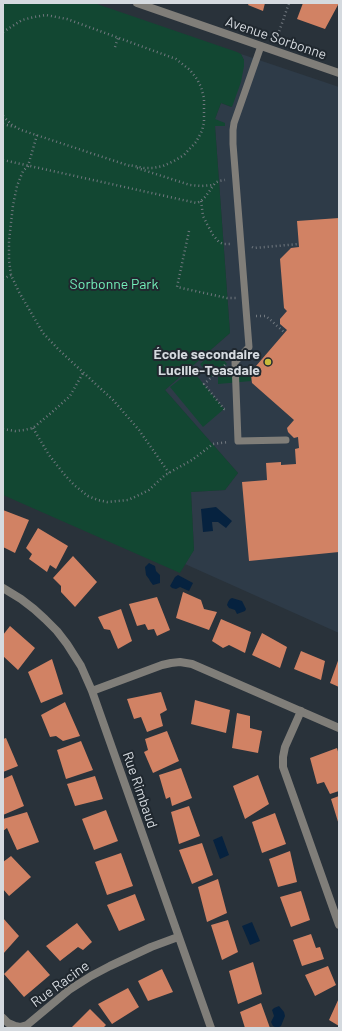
<!DOCTYPE html>
<html>
<head>
<meta charset="utf-8">
<style>
	body { margin:0 }
	#map { position:relative; width:342px; height:1031px; overflow:hidden; background:#29323a; font-family:Barlow,sans-serif }
	canvas { display:block }
	.frame { position:absolute; inset:0; border:4px solid #d5dadf; pointer-events:none }
</style>
</head>
<body>
<div id="map">
<canvas width="342" height="1031"></canvas>
<div class="frame"></div>
</div>
<script>
const context = document.querySelector('canvas').getContext('2d');
context.lineJoin = 'round';
function paint(path, color) { context.fillStyle = color; context.fill(path, 'evenodd'); }
const poly = rows => new Path2D(rows.map(r => 'M' + r).join(''));
function stroke(path, color, width, dash) { context.strokeStyle = color; context.lineWidth = width; context.lineCap = dash ? 'butt' : 'round'; context.setLineDash(dash || []); context.stroke(path); }
function drawText(font, color, halo, rows, align = 'center') {
  context.font = font + ' Barlow,sans-serif'; context.lineWidth = 4; context.setLineDash([]); context.textBaseline = 'middle'; context.strokeStyle = halo; context.fillStyle = color; for (const [text, x, y, turn = 0] of rows) {
    context.save(); context.translate(x, y); context.rotate((+turn || 0) * Math.PI / 180); context.textAlign = isNaN(turn) ? turn : align; if (halo) context.strokeText(text, 0, 0); context.fillText(text, 0, 0); context.restore();
  }
}
const built = poly([
	[241,54,339,87,339,633,185,564,194,550,191,492,225,490,238,473,165,390,230,333,215,126,215,119,221,103,231,107,244,60]
]);
const green = poly([
	[3,3,94,3,237,52,241,54,244,60,244,66,241,82,232,107,221,103,215,119,225,123,225,126,215,126,230,333,165,390,238,473,225,490,191,492,194,550,180,573,3,495],
	[216,350,227,364,211,377,200,364],
	[192,370,224,409,203,427,170,387],
	[251,375,251,381,218,384,218,377]
]);
const water = poly([
	[216,507,232,521,226,528,218,522,212,522,213,531,203,532,201,509],
	[149,563,155,566,156,571,160,575,160,583,153,585,150,581,149,579,146,575,145,567],
	[178,575,193,583,189,591,180,587,176,589,172,588,170,586,175,577],
	[232,598,242,601,246,609,245,611,237,614,235,610,229,608,227,605,228,602,230,599],
	[222,836,229,855,220,859,213,840],
	[252,922,260,941,250,945,242,926],
	[279,1006,284,1012,285,1016,281,1026,277,1028,273,1026,271,1022,274,1016,272,1010,274,1008]
]);
const building = poly([
	[249,3,265,3,263,11,248,5],
	[303,3,339,3,325,29,297,19],
	[339,218,339,552,249,561,242,482,267,480,266,463,281,462,281,465,296,464,295,449,299,448,298,437,294,438,288,432,287,428,294,420,252,383,251,375,250,373,287,330,280,324,280,319,287,311,284,308,280,259,291,248,299,247,297,221],
	[3,510,29,520,15,553,3,547],
	[38,528,68,546,56,569,50,565,47,572,29,559,32,554,26,548],
	[73,556,97,582,75,607,61,592,61,586,53,578],
	[183,592,201,600,204,609,217,612,209,630,176,618],
	[157,597,170,630,157,636,154,629,148,630,145,624,137,626,129,604],
	[121,609,132,641,118,649,110,630,104,629,98,617],
	[221,619,251,632,245,653,229,645,223,648,212,641],
	[10,626,35,648,18,670,3,656,3,635],
	[262,633,287,647,280,668,252,655],
	[301,651,325,661,321,680,294,669],
	[339,658,339,687,330,683],
	[52,659,63,694,41,703,28,672],
	[161,692,167,710,160,714,163,726,147,732,141,717,134,719,127,699],
	[195,700,230,710,226,733,191,724],
	[65,702,80,736,63,741,56,736,50,737,41,715],
	[237,713,250,716,250,728,262,731,258,753,232,748],
	[167,731,179,761,153,773,144,752,148,750,145,739],
	[6,738,18,766,3,772,3,739],
	[81,741,93,770,66,779,57,750],
	[337,748,339,755,339,791,330,794,324,782,317,784,310,758],
	[181,768,192,798,172,806,170,797,166,799,159,775],
	[12,775,24,806,3,815,3,779],
	[258,775,269,804,245,819,233,786],
	[95,776,103,799,75,806,67,784],
	[339,796,339,825,331,799],
	[189,806,200,836,179,844,171,812],
	[106,810,118,841,94,850,82,819],
	[27,812,39,842,17,850,7,828,3,831,3,819],
	[275,813,286,844,262,853,252,822],
	[202,843,213,875,192,884,179,850],
	[290,851,297,882,278,887,269,859],
	[121,853,133,886,107,895,95,862],
	[11,856,31,877,9,896,3,889,3,862],
	[218,879,227,913,207,922,198,887],
	[301,891,310,920,291,927,280,897],
	[135,894,145,920,119,931,107,905],
	[3,918,19,936,3,954],
	[228,920,238,952,222,960,211,925],
	[77,923,92,942,83,950,78,947,60,961,46,946],
	[311,934,316,948,320,947,324,959,302,966,293,940],
	[28,950,50,975,24,997,4,974],
	[253,962,262,994,238,1004,229,971],
	[328,966,336,985,315,996,305,975],
	[162,969,173,992,148,1001,138,981],
	[128,988,139,1007,112,1024,98,1004],
	[339,998,339,1026,329,1020],
	[261,1003,270,1028,245,1028,240,1012],
	[90,1009,106,1025,103,1028,71,1028]
]);
const path = poly([
	[3,32,22,20,34,17,46,15,67,19,176,59,190,70,197,79,201,87,204,98,204,122,202,131,196,142,184,155,174,161,163,166,153,168,144,168,129,165],
	[278,35,289,3],
	[115,47,118,38],
	[3,116,12,125,21,130,130,166],
	[3,124,15,127],
	[37,135,28,166,23,171,17,186,13,205,9,241,9,260,11,275,19,292,43,333,59,350,113,400,139,430,169,473],
	[3,160,192,202,197,203,201,201,206,196,215,183,219,181,225,180],
	[137,168,190,185,201,186,213,185],
	[201,201,203,216,207,224,213,235,219,242,223,244,232,244],
	[189,231,177,287,227,298,236,298],
	[252,247,254,248,299,244],
	[3,279,11,275],
	[256,316,266,316,285,333],
	[225,365,204,384,224,409,226,409],
	[33,428,49,455,64,474,74,485,88,496,98,500,107,502,128,500,137,496,149,490,165,475,192,460,213,444,228,442],
	[3,429,15,431,24,430,33,428,51,413,70,396,83,373]
]);
const lane = poly([
	[261,46,234,123,233,130,233,144,249,347,235,362,238,441,286,440]
]);
const street = poly([
	[137,3,339,73],
	[3,588,21,599,34,609,45,619,57,631,67,644,81,666,92,691,211,1028],
	[92,691,162,665,171,663,180,662,192,664,339,728],
	[301,711,285,747,283,757,283,767,339,925],
	[3,1018,8,1023,15,1026,20,1027,27,1025,69,990,91,976,110,966,151,947,178,937]
]);
const markers = [
	[268,362,4,"#c9ba3a"]
];
const streetNames = [
	["Avenue Sorbonne",276,38,19],
	["Rue Rimbaud",140,790,71],
	["Rue Racine",60,984,-36]
];
const parkNames = [
	["Sorbonne Park",114,284]
];
const poiNames = [
	["École secondaire",260,354],
	["Lucille-Teasdale",260,370]
];
paint(built, '#2e3b48');
paint(green, '#124732');
paint(water, '#06223f');
paint(building, '#d18264');
stroke(path, '#71787f', 2.5, [1, 3]);
stroke(lane, '#807e79', 7);
stroke(street, '#807e79', 8);
for (const [x, y, r, color] of markers) { const dot = new Path2D(); dot.arc(x, y, r, 0, 2 * Math.PI); context.fillStyle = color; context.fill(dot); stroke(dot, '#20282f', 1.5); }
drawText('14px', '#d5dadf', '#20282f', streetNames);
drawText('14px', '#73f0ba', '#20282f', parkNames);
drawText('bold 14px', '#d5dadf', '#20282f', poiNames, 'right');
</script>
</body>
</html>
